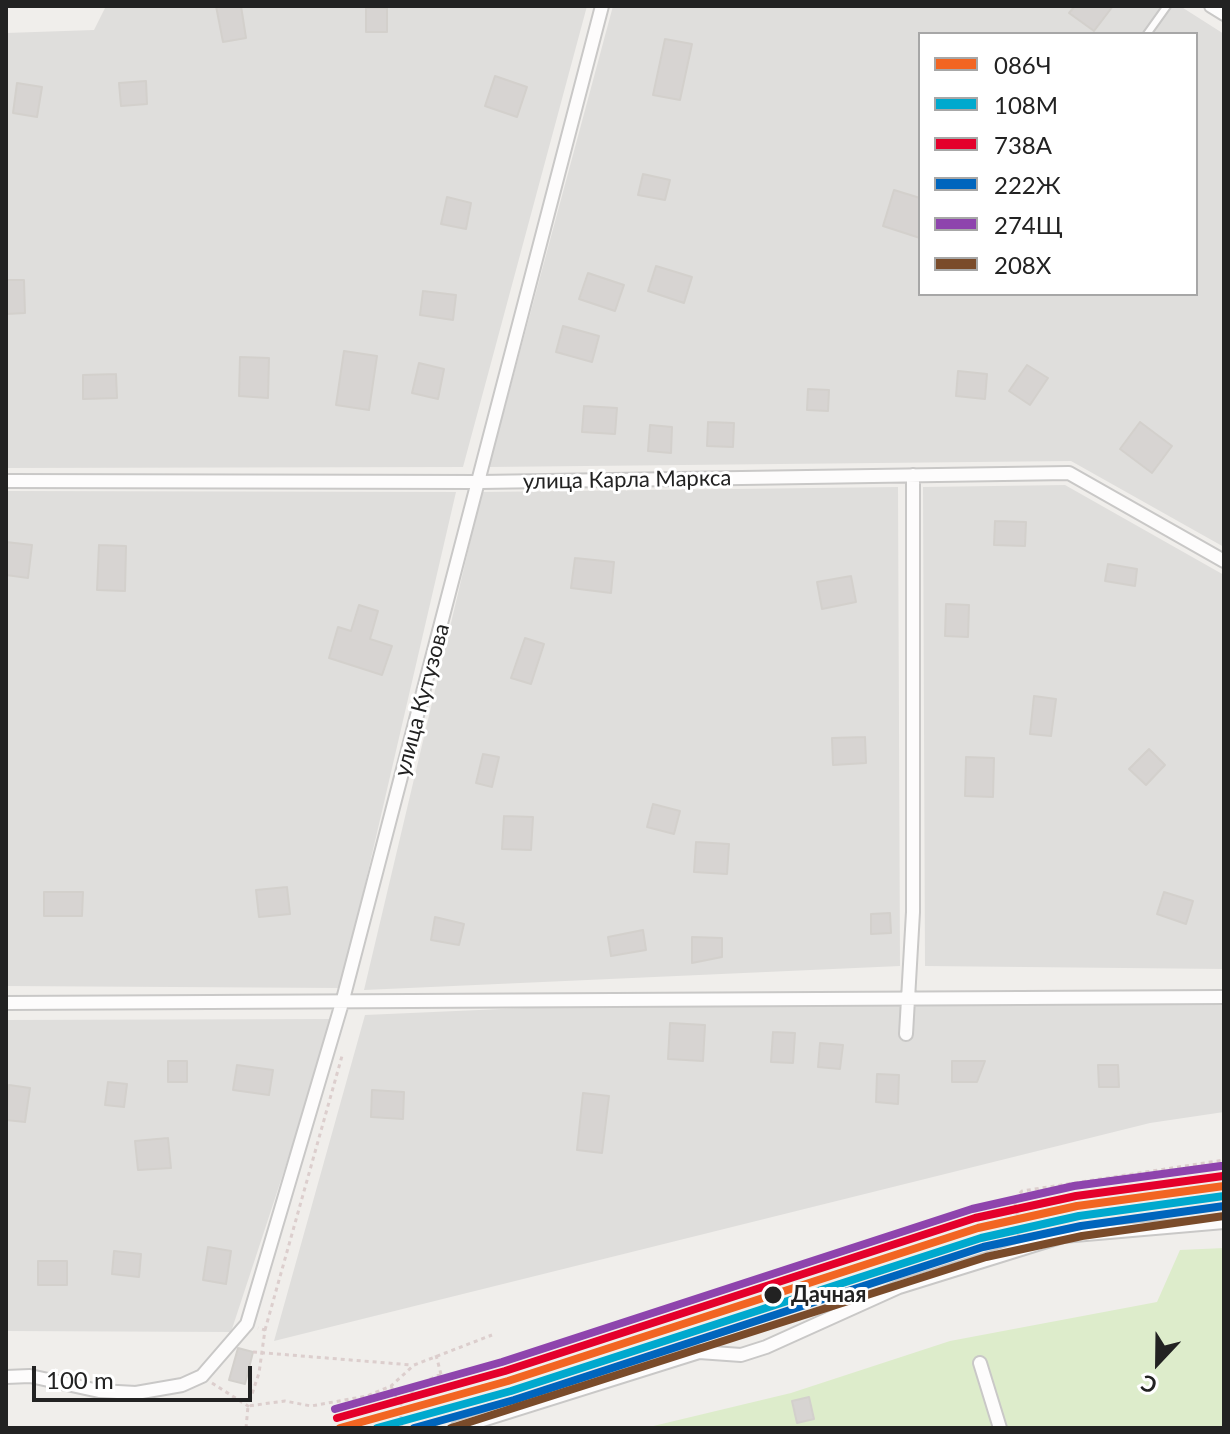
<!DOCTYPE html>
<html>
<head>
<meta charset="utf-8">
<style>
	body { margin:0 }
	#map { position:relative; width:1230px; height:1434px; overflow:hidden; background:#f0eeeb; font-family:Lato,sans-serif }
	canvas { display:block }
	.frame { position:absolute; inset:0; border:8px solid #222; pointer-events:none }
	.legend { position:absolute; left:918px; top:32px; width:280px; height:264px; box-sizing:border-box; background:#fff; border:2px solid #a7a7a7; margin:0; padding:10px 14px; list-style:none; font-size:24px; color:#222 }
	.legend li { display:flex; align-items:center; gap:16px; height:40px }
	.legend b { width:40px; border:2px solid #a7a7a7 }
	.north { position:absolute; left:1118px; top:1322px; width:80px; height:80px; -webkit-text-stroke:6px #fff; paint-order:stroke; rotate:202deg; font-size:22px; font-weight:700; line-height:32px; text-align:center; color:#222 }
	.north::after { content:''; display:block; margin:auto; width:28px; height:36px; background:#222; clip-path:polygon(50% 0,100% 100%,50% 72%,0 100%) }
	.scale { position:absolute; left:32px; top:1366px; width:220px; height:36px; box-sizing:border-box; border:4px solid #222; border-top:0; padding-left:10px; font-size:24px; line-height:28px; white-space:nowrap; color:#222; -webkit-text-stroke:6px #fff; paint-order:stroke }
</style>
</head>
<body>
<div id="map">
<canvas width="1230" height="1434"></canvas>
<div class="frame"></div>
<ul class="legend">
<li><b style="height:10px;background:#f26522"></b>086Ч</li>
<li><b style="height:10px;background:#00a9ce"></b>108М</li>
<li><b style="height:10px;background:#e4002b"></b>738А</li>
<li><b style="height:10px;background:#0065bd"></b>222Ж</li>
<li><b style="height:10px;background:#8e44ad"></b>274Щ</li>
<li><b style="height:10px;background:#7a4b2a"></b>208Х</li>
</ul>
<div class="north">С</div>
<div class="scale">100 m</div>
</div>
<script>
const context = document.querySelector('canvas').getContext('2d');
context.lineJoin = 'round';
function paint(path, color) { context.fillStyle = color; context.fill(path, 'evenodd'); }
const poly = rows => new Path2D(rows.map(r => 'M' + r).join(''));
function stroke(path, color, width, dash) { context.strokeStyle = color; context.lineWidth = width; context.lineCap = dash ? 'butt' : 'round'; context.setLineDash(dash || []); context.stroke(path); }
function drawText(font, color, halo, rows, align = 'center') {
  context.font = font + ' Lato,sans-serif'; context.lineWidth = 6; context.setLineDash([]); context.textBaseline = 'middle'; context.strokeStyle = halo; context.fillStyle = color; for (const [text, x, y, turn = 0] of rows) {
    context.save(); context.translate(x, y); context.rotate((+turn || 0) * Math.PI / 180); context.textAlign = isNaN(turn) ? turn : align; if (halo) context.strokeText(text, 0, 0); context.fillText(text, 0, 0); context.restore();
  }
}
const residential = poly([
	[106,6,587,6,463,467,6,468,6,33,94,30],
	[613,6,1180,6,1224,34,1224,547,1071,461,489,467],
	[920,34,1196,34,1196,294,920,294],
	[1065,485,1224,575,1224,969,925,966,923,487],
	[898,487,900,966,364,990,482,492],
	[6,491,456,492,341,988,6,986],
	[912,991,1224,994,1224,1112,1150,1123,274,1341,365,1015],
	[334,1019,231,1332,6,1331,6,1020]
]);
const grass = poly([
	[1224,1248,1224,1428,645,1428,791,1393,950,1341,1157,1302,1180,1250]
]);
const building = poly([
	[216,6,241,6,246,38,223,42,216,6],
	[1075,6,1113,6,1094,31,1069,13,1075,6],
	[366,8,387,8,387,32,366,32,366,8],
	[665,39,692,44,680,100,653,95,665,39],
	[495,76,527,87,517,117,485,106,495,76],
	[146,81,147,104,121,106,119,83,146,81],
	[17,83,42,87,37,117,13,113,17,83],
	[643,174,670,180,665,200,638,195,643,174],
	[894,190,920,198,920,238,883,226,894,190],
	[447,197,471,203,466,229,441,224,447,197],
	[656,266,692,277,684,303,648,291,656,266],
	[588,273,624,285,615,311,579,299,588,273],
	[6,280,24,280,25,313,6,314,6,280],
	[423,291,456,295,453,320,420,315,423,291],
	[563,326,599,336,592,362,556,352,563,326],
	[344,351,377,356,369,410,336,405,344,351],
	[240,357,269,358,268,398,239,396,240,357],
	[419,363,444,369,438,399,412,393,419,363],
	[1027,365,1048,378,1030,405,1009,391,1027,365],
	[958,371,987,374,985,399,956,396,958,371],
	[116,374,117,398,83,399,83,375,116,374],
	[808,389,829,390,828,411,807,410,808,389],
	[584,406,617,408,615,434,582,432,584,406],
	[708,422,734,423,733,447,707,446,708,422],
	[1140,422,1172,446,1152,473,1120,449,1140,422],
	[650,425,672,427,671,453,648,451,650,425],
	[995,521,1026,522,1025,546,994,545,995,521],
	[6,542,32,545,28,578,6,575,6,542],
	[99,545,126,546,125,591,97,590,99,545],
	[575,558,614,562,611,593,571,588,575,558],
	[1108,564,1137,569,1135,586,1105,581,1108,564],
	[851,576,856,602,822,609,817,582,851,576],
	[946,604,969,605,968,637,945,636,946,604],
	[359,605,378,611,370,639,392,646,382,675,329,658,338,627,351,631,359,605],
	[525,638,544,644,531,684,511,678,525,638],
	[1034,696,1056,699,1051,736,1030,734,1034,696],
	[865,737,866,763,833,765,832,738,865,737],
	[1149,749,1165,765,1146,785,1129,769,1149,749],
	[483,754,499,757,492,787,476,783,483,754],
	[966,757,994,758,993,797,965,796,966,757],
	[653,804,680,811,674,834,647,827,653,804],
	[504,816,533,817,531,850,502,849,504,816],
	[696,842,729,844,727,874,694,872,696,842],
	[287,887,290,914,259,917,256,890,287,887],
	[44,892,83,892,82,916,44,916,44,892],
	[1164,892,1193,901,1186,924,1157,914,1164,892],
	[890,913,891,933,871,934,871,914,890,913],
	[435,917,464,924,459,945,431,940,435,917],
	[643,930,646,950,611,956,608,937,643,930],
	[692,937,722,938,722,957,692,963,692,937],
	[670,1023,705,1025,703,1061,668,1059,670,1023],
	[773,1032,795,1033,793,1063,771,1062,773,1032],
	[820,1043,843,1045,840,1069,818,1067,820,1043],
	[168,1061,187,1061,187,1082,168,1082,168,1061],
	[952,1061,985,1061,977,1082,952,1082,952,1061],
	[237,1065,273,1070,269,1095,233,1090,237,1065],
	[1098,1065,1118,1065,1119,1087,1099,1087,1098,1065],
	[877,1074,899,1075,898,1104,876,1102,877,1074],
	[108,1082,127,1084,124,1107,105,1105,108,1082],
	[9,1085,30,1088,25,1122,6,1120,9,1085],
	[372,1090,404,1092,403,1119,371,1117,372,1090],
	[583,1093,609,1096,602,1153,577,1150,583,1093],
	[168,1138,171,1168,138,1170,135,1141,168,1138],
	[208,1247,231,1251,226,1284,203,1280,208,1247],
	[114,1251,141,1254,139,1277,112,1274,114,1251],
	[38,1261,67,1261,67,1285,38,1285,38,1261],
	[238,1348,253,1352,245,1384,229,1380,238,1348],
	[809,1397,814,1419,797,1423,792,1401,809,1397]
]);
const path = poly([
	[1018,1238,1020,1227,1014,1199,1022,1191,1224,1160],
	[265,1330,342,1056],
	[253,1352,412,1365],
	[436,1355,444,1386],
	[212,1383,248,1406,259,1373,265,1330,258,1328],
	[391,1386,400,1405,402,1428],
	[400,1405,418,1385,441,1374],
	[246,1428,248,1406,285,1401,311,1406,367,1396,391,1386,414,1365,492,1335],
	[437,1428,436,1422,444,1420]
]);
const lane = poly([
	[1147,34,1167,6]
]);
const street = poly([
	[1211,6,1224,14],
	[6,481,480,482,1069,473,1224,561],
	[6,1003,1224,997],
	[906,1034,913,912,913,475],
	[980,1363,1000,1428],
	[6,1377,30,1376,99,1391,136,1393,182,1385,202,1376,247,1324,342,1003,602,6],
	[457,1428,699,1352,741,1355,766,1347,899,1287,1063,1236,1224,1222]
]);
const rail1 = poly([
	[340,1428,508,1381,978,1228,1077,1206,1224,1186]
]);
const rail2 = poly([
	[377,1428,511,1391,981,1238,1079,1216,1224,1196]
]);
const rail3 = poly([
	[337,1418,505,1371,975,1218,1076,1196,1223,1176]
]);
const rail4 = poly([
	[414,1428,514,1400,983,1247,1081,1226,1224,1206]
]);
const rail5 = poly([
	[335,1409,502,1362,972,1209,1074,1186,1221,1166]
]);
const rail6 = poly([
	[451,1428,986,1257,1082,1236,1224,1216]
]);
const markers = [
	[773,1295,10,"#222"]
];
const streetNames = [
	["улица Карла Маркса",627,480,-1],
	["улица Кутузова",422,700,-75]
];
const stopNames = [
	["Дачная",791,1295]
];
paint(residential, '#dfdedc');
paint(grass, '#ddeccb');
paint(building, '#d7d4d2');
stroke(building, '#d3d0cc', 2);
stroke(lane, '#c9c8c7', 10);
stroke(street, '#c9c8c7', 16);
stroke(path, '#dccecd', 3, [4, 4]);
stroke(lane, '#fdfcfc', 6);
stroke(street, '#fdfcfc', 12);
stroke(rail1, '#f26522', 8);
stroke(rail2, '#00a9ce', 8);
stroke(rail3, '#e4002b', 8);
stroke(rail4, '#0065bd', 8);
stroke(rail5, '#8e44ad', 8);
stroke(rail6, '#7a4b2a', 8);
for (const [x, y, r, color] of markers) { const dot = new Path2D(); dot.arc(x, y, r, 0, 2 * Math.PI); context.fillStyle = color; context.fill(dot); stroke(dot, '#fff', 3); }
drawText('22px', '#222', '#fff', streetNames);
drawText('bold 22px', '#222', '#fff', stopNames, 'left');
</script>
</body>
</html>
